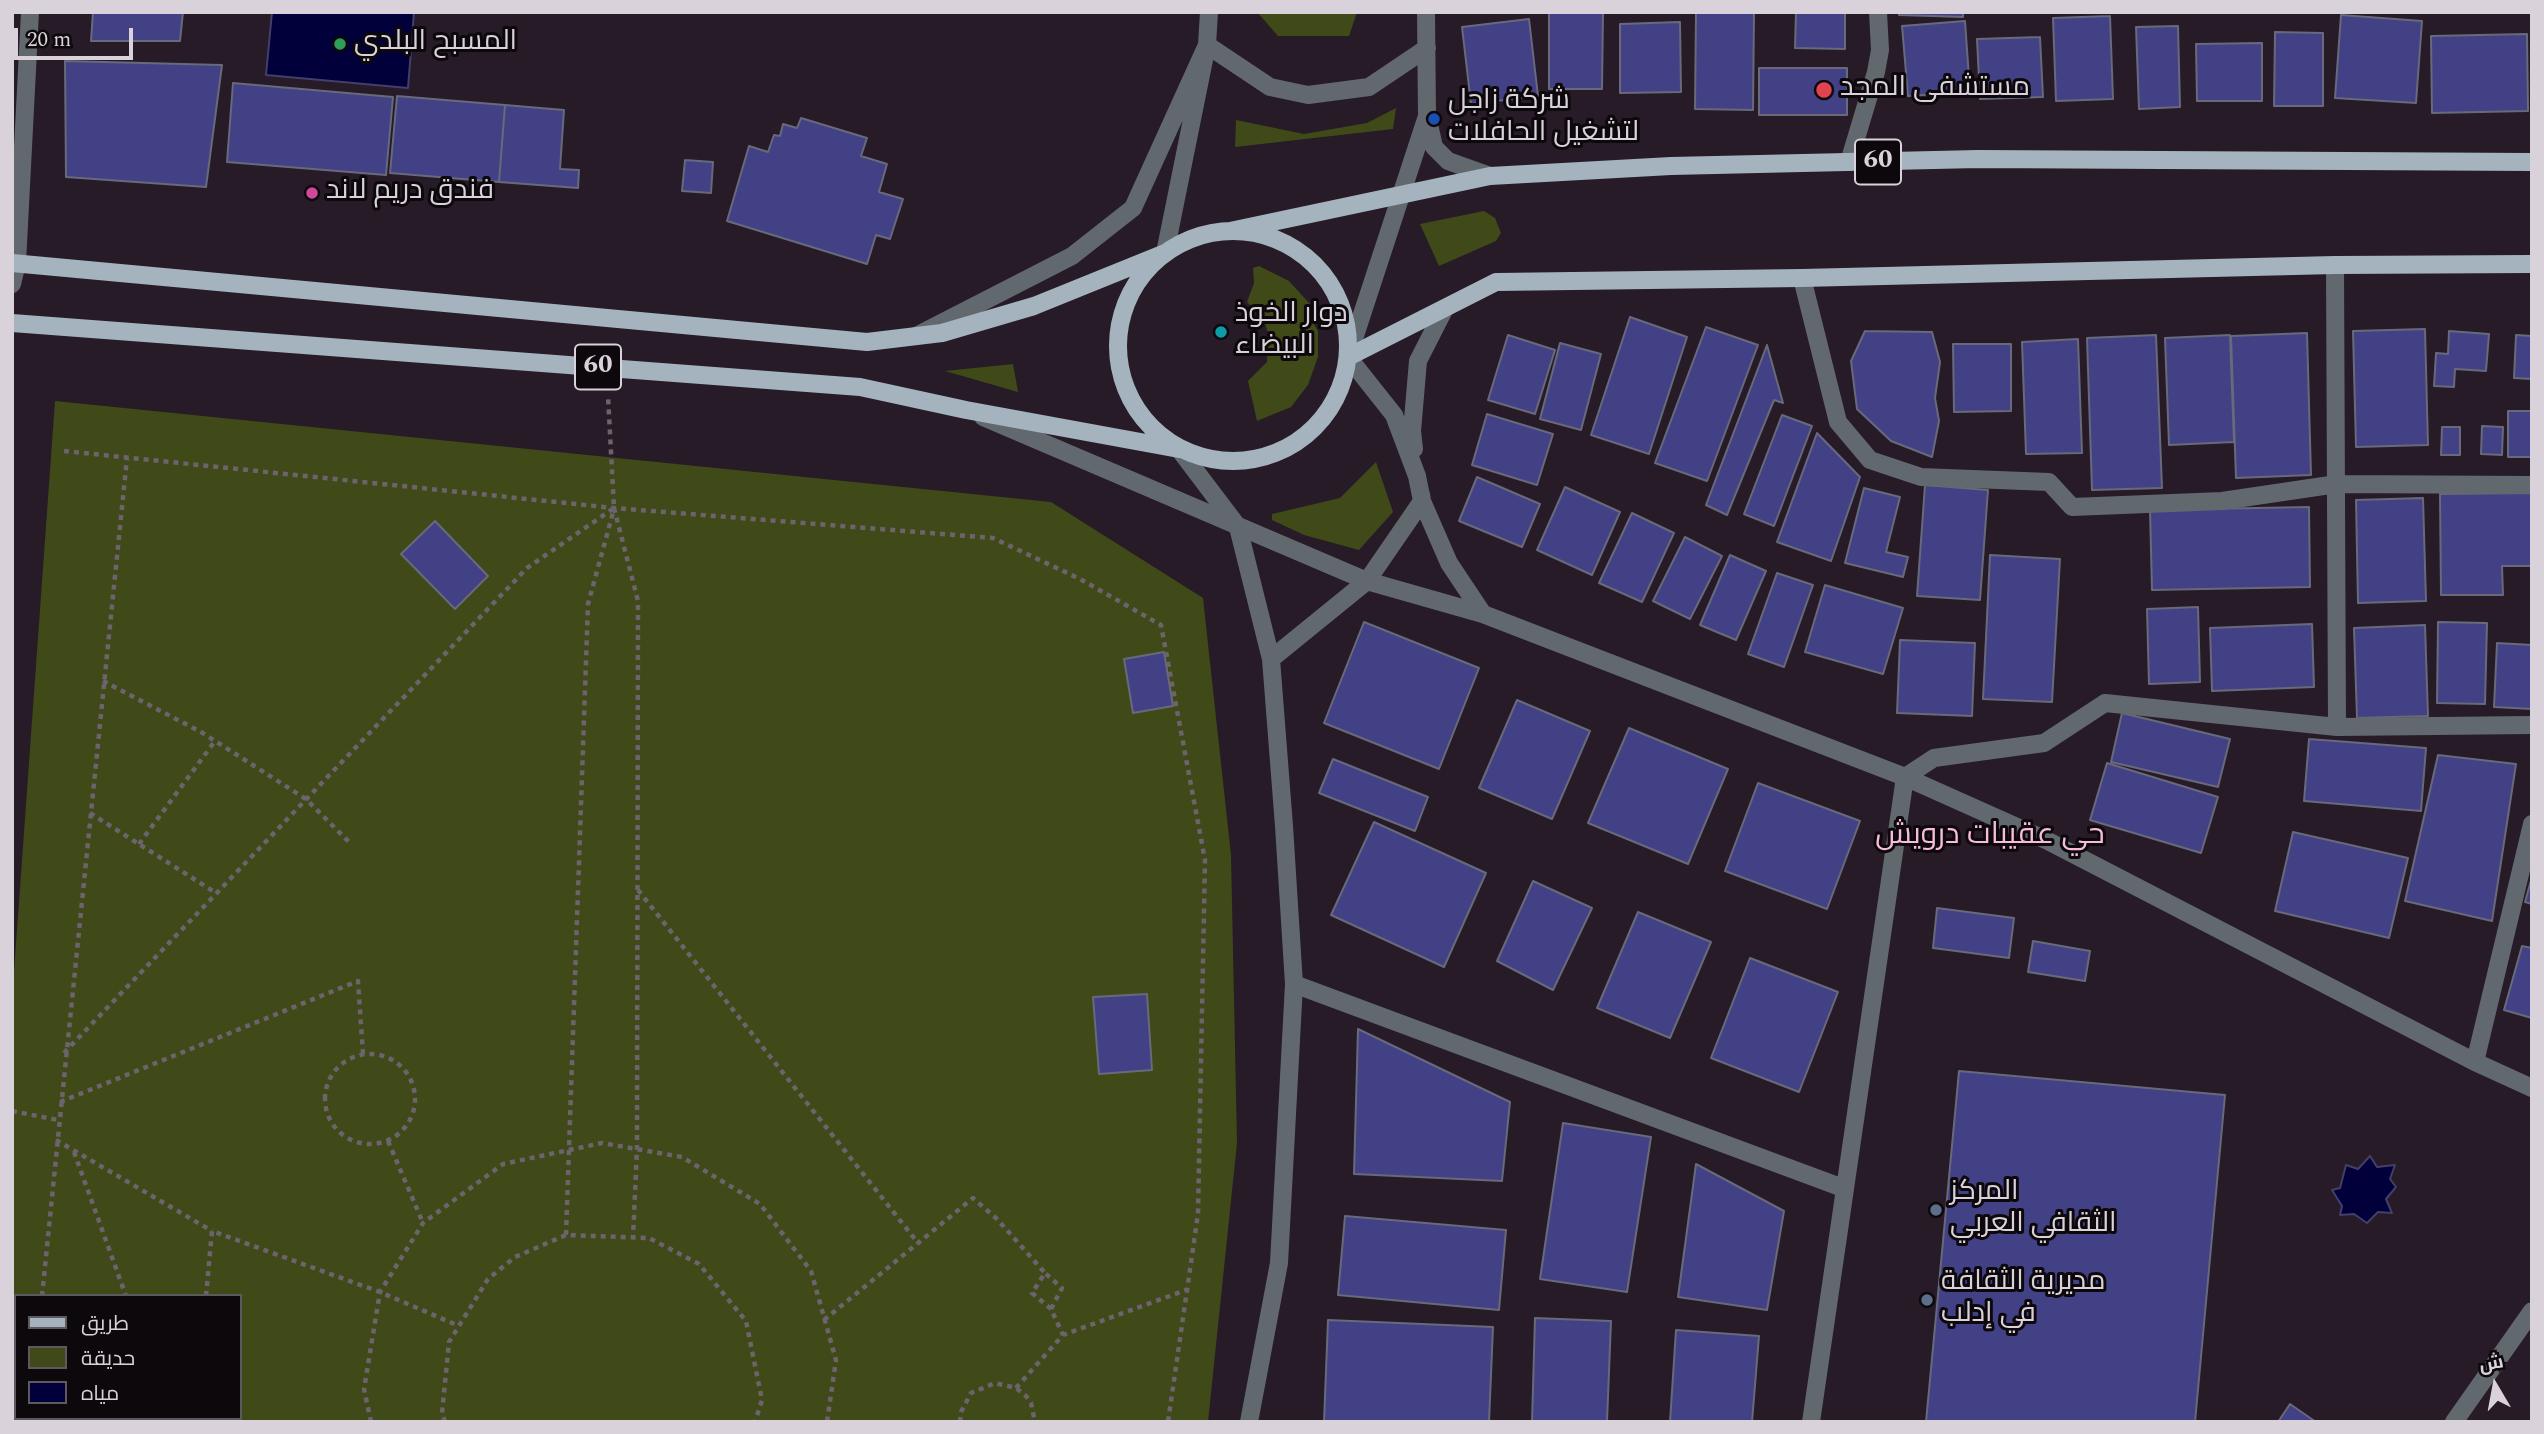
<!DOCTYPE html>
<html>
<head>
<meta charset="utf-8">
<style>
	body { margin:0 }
	#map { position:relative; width:2544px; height:1434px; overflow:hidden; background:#261b26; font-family:Spectral,Cairo,serif }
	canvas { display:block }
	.frame { position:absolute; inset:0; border:14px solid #dad2da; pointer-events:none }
	.legend { position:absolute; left:14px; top:1294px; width:228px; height:126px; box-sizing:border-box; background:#0c080c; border:2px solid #5e595e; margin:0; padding:9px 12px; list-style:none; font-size:21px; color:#dad2da }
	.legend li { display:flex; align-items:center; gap:14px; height:35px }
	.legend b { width:35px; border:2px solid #5e595e }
	.north { position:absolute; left:2460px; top:1350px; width:70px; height:70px; -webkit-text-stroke:5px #0c080c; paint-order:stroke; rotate:350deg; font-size:19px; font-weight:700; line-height:28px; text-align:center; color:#dad2da }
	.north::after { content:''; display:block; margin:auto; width:24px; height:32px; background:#dad2da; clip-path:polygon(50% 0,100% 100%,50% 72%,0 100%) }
	.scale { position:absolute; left:14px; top:28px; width:119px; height:32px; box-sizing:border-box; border:4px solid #dad2da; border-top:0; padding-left:9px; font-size:21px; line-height:24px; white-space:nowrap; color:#dad2da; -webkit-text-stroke:5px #0c080c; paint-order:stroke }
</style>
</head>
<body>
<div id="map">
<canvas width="2544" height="1434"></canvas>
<div class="frame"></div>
<ul class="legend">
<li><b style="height:9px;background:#a5b3be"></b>طريق</li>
<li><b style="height:19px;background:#3f4a18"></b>حديقة</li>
<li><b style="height:19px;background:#01003a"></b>مياه</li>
</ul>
<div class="north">ش</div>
<div class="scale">20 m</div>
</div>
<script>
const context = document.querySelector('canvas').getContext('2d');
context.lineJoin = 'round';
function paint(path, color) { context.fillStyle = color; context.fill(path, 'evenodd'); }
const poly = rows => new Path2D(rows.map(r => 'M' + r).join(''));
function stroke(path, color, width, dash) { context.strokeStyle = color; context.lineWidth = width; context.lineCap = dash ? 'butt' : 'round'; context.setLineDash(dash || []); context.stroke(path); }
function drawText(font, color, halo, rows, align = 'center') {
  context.font = font + ' Spectral,Cairo,serif'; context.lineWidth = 6; context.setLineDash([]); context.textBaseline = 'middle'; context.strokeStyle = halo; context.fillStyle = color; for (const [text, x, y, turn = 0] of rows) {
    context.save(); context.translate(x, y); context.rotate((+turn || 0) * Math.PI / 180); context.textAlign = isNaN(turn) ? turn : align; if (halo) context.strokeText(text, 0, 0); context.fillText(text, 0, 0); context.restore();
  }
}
const green = poly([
	[1257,12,1357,12,1349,36,1278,36],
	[1396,108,1393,129,1235,147,1236,120,1304,134,1367,123],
	[1484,211,1495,218,1501,233,1496,241,1439,266,1420,224],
	[1259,266,1289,281,1319,314,1313,322,1318,331,1318,357,1308,385,1291,407,1257,421,1248,381,1267,362,1268,333,1264,320,1247,302,1254,283,1253,268],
	[1013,364,1018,392,945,371],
	[55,401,1051,502,1203,598,1231,855,1237,1143,1208,1422,12,1422,12,999],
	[16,1296,240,1296,240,1418,16,1418],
	[1376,462,1393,512,1359,550,1304,535,1272,520,1272,514,1340,498]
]);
const water = poly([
	[272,12,414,12,408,88,266,75,272,12],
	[2370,1156,2377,1167,2395,1165,2390,1179,2396,1187,2386,1199,2392,1213,2378,1212,2367,1223,2354,1214,2340,1215,2342,1206,2332,1190,2340,1188,2346,1165,2358,1169,2370,1156]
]);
const building = poly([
	[93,12,183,12,180,41,91,41,93,12],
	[1549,12,1603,13,1602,89,1549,89,1549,12],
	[1696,12,1754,12,1753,110,1695,109,1696,12],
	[1796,12,1845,12,1845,49,1795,48,1796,12],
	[1899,12,1963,12,1963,17,1899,15,1899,12],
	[2341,15,2422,21,2416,103,2335,98,2341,15],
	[2110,16,2113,99,2056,101,2053,18,2110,16],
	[1529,19,1538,96,1471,104,1462,27,1529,19],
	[1965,21,1970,92,1908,96,1902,26,1965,21],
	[1680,22,1681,92,1620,93,1620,24,1680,22],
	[2178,26,2180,107,2139,109,2136,27,2178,26],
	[2275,32,2323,33,2323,106,2274,106,2275,32],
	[2527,34,2528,111,2432,113,2431,36,2527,34],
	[2040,37,2043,97,1980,99,1977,39,2040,37],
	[2262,43,2262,101,2197,101,2196,44,2262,43],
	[65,61,222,65,206,187,66,177,65,61],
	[1759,68,1847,68,1847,115,1759,115,1759,68],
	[233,83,393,97,386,175,227,162,233,83],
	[397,96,505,105,499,182,390,173,397,96],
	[505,105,564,110,560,169,579,170,578,188,499,182,505,105],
	[801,118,867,138,861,156,887,164,879,192,903,199,890,239,876,235,867,264,727,221,749,146,768,152,774,135,780,136,783,124,797,128,801,118],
	[685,160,713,162,711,193,682,191,685,160],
	[1630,317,1687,337,1649,454,1591,435,1630,317],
	[1706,327,1758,345,1707,481,1655,463,1706,327],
	[2425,329,2428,445,2356,447,2353,331,2425,329],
	[1865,331,1932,332,1940,362,1935,398,1939,421,1932,457,1891,441,1857,409,1851,361,1865,331],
	[2449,331,2489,334,2486,371,2455,369,2454,387,2434,386,2436,353,2448,354,2449,331],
	[2307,333,2311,475,2236,478,2231,336,2307,333],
	[1508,335,1555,350,1535,414,1488,400,1508,335],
	[2156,335,2162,488,2092,490,2087,338,2156,335],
	[2230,335,2234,442,2169,445,2165,338,2230,335],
	[2516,335,2532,336,2532,379,2514,378,2516,335],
	[2078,339,2082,453,2026,454,2022,342,2078,339],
	[1560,343,1601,354,1581,430,1540,419,1560,343],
	[1953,344,2011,344,2011,411,1954,412,1953,344],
	[1767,345,1783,403,1774,400,1727,515,1706,505,1767,345],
	[2508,411,2532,411,2532,457,2508,457,2508,411],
	[1487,414,1553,434,1537,485,1472,465,1487,414],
	[1782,415,1812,426,1774,526,1744,514,1782,415],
	[2482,426,2503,427,2502,455,2481,454,2482,426],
	[2442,427,2460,427,2460,455,2441,455,2442,427],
	[1817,433,1860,477,1831,561,1777,542,1817,433],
	[1477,477,1540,504,1522,547,1459,521,1477,477],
	[1925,485,1988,490,1980,600,1917,596,1925,485],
	[1565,487,1620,512,1592,575,1537,550,1565,487],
	[1864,488,1900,497,1886,552,1908,557,1903,577,1845,563,1864,488],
	[2532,493,2532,566,2502,566,2503,595,2441,595,2440,494,2532,493],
	[2423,498,2426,601,2358,603,2356,500,2423,498],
	[2309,507,2310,587,2152,590,2150,510,2309,507],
	[1632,513,1674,533,1642,602,1599,583,1632,513],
	[435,521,488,576,455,609,401,554,435,521],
	[1685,537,1722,556,1690,619,1653,601,1685,537],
	[1730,555,1766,571,1736,640,1700,625,1730,555],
	[1990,555,2060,559,2052,702,1983,699,1990,555],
	[1777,573,1813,585,1784,667,1748,654,1777,573],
	[1825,585,1903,608,1883,674,1805,652,1825,585],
	[2198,607,2200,682,2149,684,2147,609,2198,607],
	[1364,622,1479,668,1439,769,1324,723,1364,622],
	[2438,622,2487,623,2485,704,2437,703,2438,622],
	[2312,624,2314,687,2212,691,2210,628,2312,624],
	[2425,625,2428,716,2357,718,2354,628,2425,625],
	[1900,640,1975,643,1972,716,1897,713,1900,640],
	[2497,643,2532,645,2532,709,2494,707,2497,643],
	[1164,652,1173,706,1133,713,1124,659,1164,652],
	[1517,700,1590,731,1552,819,1479,788,1517,700],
	[2122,713,2230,739,2218,787,2111,762,2122,713],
	[1629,728,1728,769,1688,864,1588,823,1629,728],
	[2309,739,2426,748,2421,811,2304,801,2309,739],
	[2438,755,2516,764,2492,921,2405,901,2438,755],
	[1333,759,1428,797,1415,831,1319,793,1333,759],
	[2107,763,2218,797,2201,853,2090,820,2107,763],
	[1758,783,1860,821,1827,909,1725,871,1758,783],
	[1374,822,1486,873,1444,967,1331,915,1374,822],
	[2293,832,2408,858,2389,938,2275,911,2293,832],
	[2532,877,2532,904,2525,902,2532,877],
	[1533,881,1592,908,1553,990,1497,961,1533,881],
	[1937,908,2014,918,2009,958,1933,948,1937,908],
	[1638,912,1711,942,1670,1038,1597,1008,1638,912],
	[2033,941,2090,951,2085,981,2028,972,2033,941],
	[2522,946,2532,948,2532,1018,2504,1010,2522,946],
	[1750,958,1838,992,1799,1092,1711,1058,1750,958],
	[1147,994,1152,1070,1099,1074,1093,997,1147,994],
	[1358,1029,1510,1102,1502,1181,1354,1174,1358,1029],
	[1959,1071,2225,1095,2195,1422,1926,1422,1959,1071],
	[1563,1123,1651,1137,1627,1292,1540,1279,1563,1123],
	[1696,1164,1784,1211,1767,1310,1678,1297,1696,1164],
	[1345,1216,1506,1230,1499,1310,1338,1295,1345,1216],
	[1535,1318,1611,1321,1607,1422,1532,1422,1535,1318],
	[1328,1320,1493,1327,1489,1422,1324,1422,1328,1320],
	[1676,1330,1759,1336,1752,1422,1670,1422,1676,1330],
	[2290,1404,2316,1422,2278,1422,2290,1404]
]);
const path = poly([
	[64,451,614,508,993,538,1080,579,1161,625,1205,860,1198,1214,1168,1422],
	[614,508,638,601,637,1149,633,1238],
	[103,681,201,732,306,799,349,842],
	[90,813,216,893],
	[139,844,215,741],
	[638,890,918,1243],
	[64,1053,527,568,614,508,608,396],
	'325 1099a45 45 0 1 1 90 0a45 45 0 1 1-90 0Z',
	[60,1102,358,981,363,1054],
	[12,1111,58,1120],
	[56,1140,212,1231],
	[388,1141,423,1223],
	[74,1152,126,1296],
	[566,1235,588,604,614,509],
	[42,1296,127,458],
	[206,1296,212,1231,380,1292,459,1326],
	[1051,1309,1032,1293,1045,1273,1062,1288,1051,1309,1063,1335],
	[824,1320,973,1198,997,1219,1045,1273],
	[1016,1388,1063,1335,1186,1290],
	[170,1418,171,1422],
	[30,1422,31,1418],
	[196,1422,196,1418],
	[371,1422,364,1389,380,1292,423,1223,503,1164,602,1143,682,1157,760,1204,811,1271,836,1360,827,1422],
	[445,1422,442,1413,449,1342,488,1279,515,1257,566,1235,649,1238,699,1264,746,1321,762,1400,755,1422],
	[960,1422,961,1412,971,1393,995,1383,1016,1388,1026,1396,1031,1403,1035,1422]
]);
const minor = poly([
	[1426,12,1427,116,1348,357,1394,415,1417,476,1422,501,1449,563,1483,614],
	[1428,120,1434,147,1448,161,1490,176],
	[1849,162,1876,72,1880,50,1878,12],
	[1165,253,1207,45,1209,12],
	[2335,265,2337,727],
	[1802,278,1838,422,1870,460,1921,477,2049,482,2072,507,2222,501,2337,484,2532,485],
	[12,284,17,263,30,12],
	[916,336,1072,256,1133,208,1207,45,1270,87,1308,95,1369,87,1427,48],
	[983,417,1367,581,1483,614,1905,777,2046,840,2475,1062,2532,1088],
	[1179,449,1238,527,1271,659,1284,826,1294,984,1279,1263,1249,1422],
	[1414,449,1412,431,1418,361,1445,308],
	[1271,659,1367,581,1422,501,1421,494],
	[1294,984,1843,1188],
	[2475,1062,2532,824],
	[1811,1422,1905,777,1934,758,2044,743,2105,703,2337,727,2532,725],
	[2454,1422,2532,1311]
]);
const major = poly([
	'1118 346a115 115 0 1 1 230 0a115 115 0 1 1-230 0Z',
	[1230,231,1490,176,1671,166,1978,159,2532,162],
	[12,263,867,342,942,333,1034,306,1165,253],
	[12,323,860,387,966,410,1179,449],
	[1348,357,1496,282,1802,278,2335,265,2532,264]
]);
const markers = [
	[340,44,7,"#2e9e5b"],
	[1824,90,9,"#e0444e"],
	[1434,119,7,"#1a4fb4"],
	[312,193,7,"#d1479c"],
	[1221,332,7,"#0f9aa8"],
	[1936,1210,7,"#5c6f8a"],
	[1927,1300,7,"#5c6f8a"]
];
const shields = [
	[1878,162,46],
	[598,367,46]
];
const shieldNames = [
	["60",1878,162],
	["60",598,367]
];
const poiNames = [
	["المسبح البلدي",354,44],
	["مستشفى المجد",1840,90],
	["شركة زاجل",1448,103],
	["لتشغيل الحافلات",1448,135],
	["فندق دريم لاند",326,193],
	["دوار الخوذ",1235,316],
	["البيضاء",1235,348],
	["المركز",1950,1194],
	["الثقافي العربي",1950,1226],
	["مديرية الثقافة",1941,1284],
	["في إدلب",1941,1316]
];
const neighbourhoodNames = [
	["حي عقيبات درويش",1990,837]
];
paint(green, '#3f4a18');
paint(water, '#01003a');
stroke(water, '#423f6a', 2);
paint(building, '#424186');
stroke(building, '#68697a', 2);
stroke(path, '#6d636d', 4.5, [5, 5]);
stroke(minor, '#62696e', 18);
stroke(major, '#a5b3be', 18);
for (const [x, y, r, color] of markers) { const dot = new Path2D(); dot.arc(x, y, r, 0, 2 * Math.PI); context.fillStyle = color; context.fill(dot); stroke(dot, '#0c080c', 2.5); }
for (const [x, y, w] of shields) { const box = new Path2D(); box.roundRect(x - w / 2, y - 22.5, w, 45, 5); context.fillStyle = '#0c080c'; context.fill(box); stroke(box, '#dad2da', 2); }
drawText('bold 26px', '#dad2da', null, shieldNames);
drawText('28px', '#dad2da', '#0c080c', poiNames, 'left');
drawText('30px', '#f7bbdc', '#0c080c', neighbourhoodNames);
</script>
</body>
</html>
